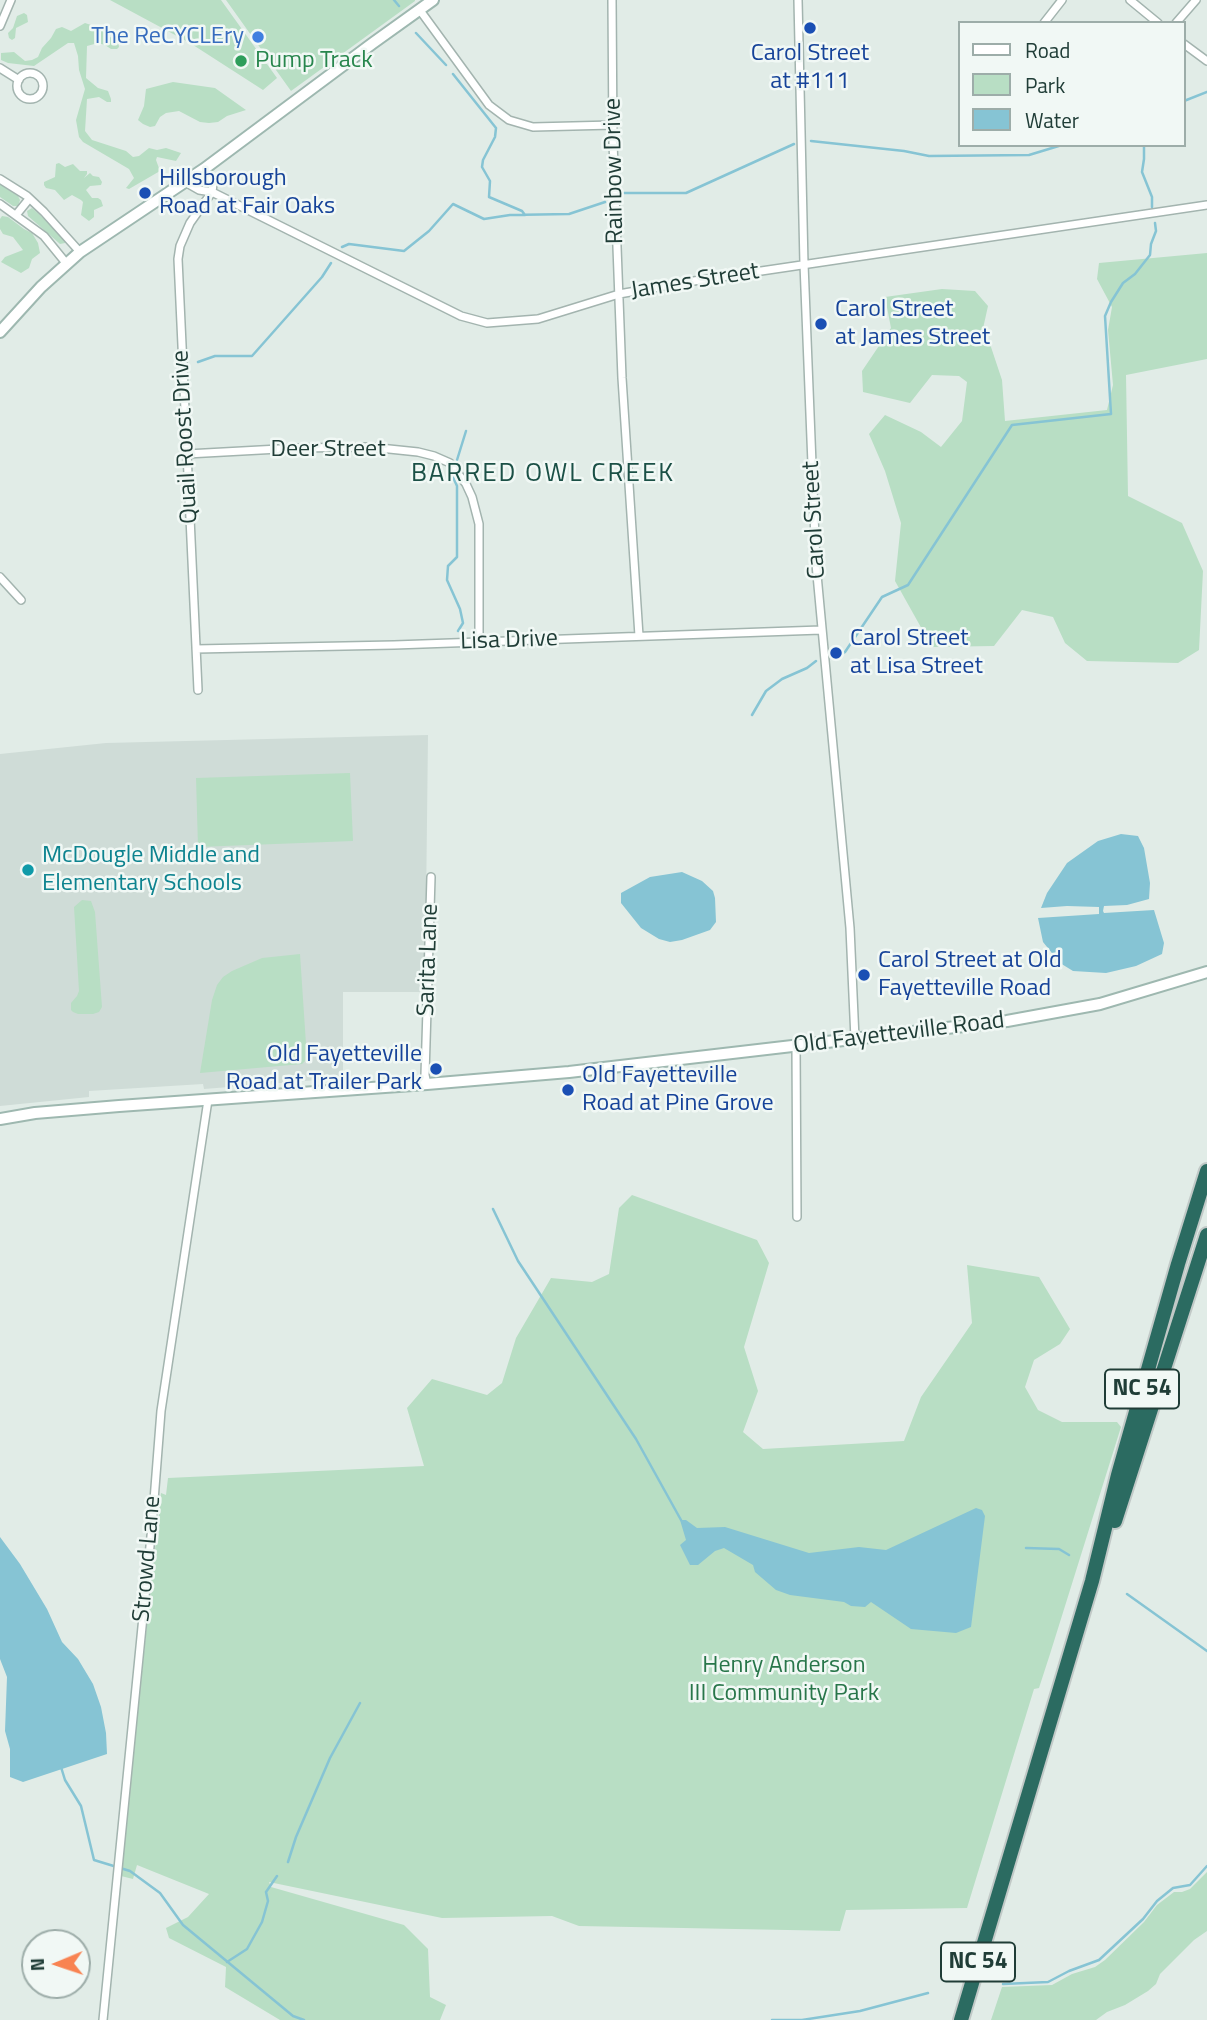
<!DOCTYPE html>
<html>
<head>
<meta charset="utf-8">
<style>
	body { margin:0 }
	#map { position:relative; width:1207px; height:2020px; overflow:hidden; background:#e1ece7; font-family:"Titillium Web",sans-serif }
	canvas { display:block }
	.legend { position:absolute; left:958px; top:21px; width:228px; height:126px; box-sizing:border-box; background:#f1f8f5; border:2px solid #9dada9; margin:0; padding:9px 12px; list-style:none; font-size:21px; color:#203d37 }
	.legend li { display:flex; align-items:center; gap:14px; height:35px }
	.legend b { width:35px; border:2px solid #9dada9 }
	.north { position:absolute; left:21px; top:1929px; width:70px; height:70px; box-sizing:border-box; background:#f1f8f5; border:2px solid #9dada9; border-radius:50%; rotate:268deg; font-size:19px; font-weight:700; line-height:28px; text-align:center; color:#203d37 }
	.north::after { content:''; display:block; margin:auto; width:24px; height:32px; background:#f88352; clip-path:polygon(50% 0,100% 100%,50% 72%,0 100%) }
</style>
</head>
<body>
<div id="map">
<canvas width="1207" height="2020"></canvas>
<ul class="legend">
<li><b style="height:9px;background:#fff"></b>Road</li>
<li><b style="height:19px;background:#b8dec4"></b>Park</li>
<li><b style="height:19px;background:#86c4d4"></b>Water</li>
</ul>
<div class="north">N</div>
</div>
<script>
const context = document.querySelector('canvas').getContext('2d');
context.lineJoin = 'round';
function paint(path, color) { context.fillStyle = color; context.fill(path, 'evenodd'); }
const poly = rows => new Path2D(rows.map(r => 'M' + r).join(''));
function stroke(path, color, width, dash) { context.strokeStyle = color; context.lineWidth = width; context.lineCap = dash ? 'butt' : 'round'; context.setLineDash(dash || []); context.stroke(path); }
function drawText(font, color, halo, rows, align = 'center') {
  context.font = font + ' "Titillium Web",sans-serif'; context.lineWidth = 5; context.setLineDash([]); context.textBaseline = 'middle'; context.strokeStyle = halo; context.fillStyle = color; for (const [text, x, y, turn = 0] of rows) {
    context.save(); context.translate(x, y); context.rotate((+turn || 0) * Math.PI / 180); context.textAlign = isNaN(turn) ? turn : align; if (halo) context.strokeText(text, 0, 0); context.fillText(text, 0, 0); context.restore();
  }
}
const built = poly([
	[428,735,425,992,343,992,343,1078,204,1089,203,1084,89,1091,89,1097,0,1106,0,754,106,743]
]);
const green = poly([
	[110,0,221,0,277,78,263,90,190,43],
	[226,0,415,0,415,1,291,91],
	[24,13,27,15,28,22,16,28,15,38,12,40,9,38,8,33,13,28,17,16],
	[85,23,100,28,106,35,118,41,119,47,117,49,111,49,105,45,98,43,87,46,86,78,98,88,108,91,111,99,111,102,107,102,99,97,87,99,85,131,92,140,126,151,133,157,139,156,149,148,157,150,166,148,181,153,176,161,157,157,156,160,160,171,129,189,126,188,134,178,129,169,83,142,79,137,76,120,85,89,79,70,78,56,74,43,68,43,34,66,8,63,1,60,1,53,14,52,25,61,32,60,38,57,42,48,51,38,56,29,62,27,71,31],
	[173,82,215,88,246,110,227,116,218,122,209,123,200,122,179,111,166,113,160,117,155,126,150,127,143,124,138,120,144,106,146,89],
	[59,163,65,167,73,164,80,171,87,171,87,174,84,178,90,173,93,176,99,177,102,182,101,185,90,186,86,190,92,198,98,198,101,200,103,206,94,210,94,217,89,221,81,215,83,202,81,200,72,195,64,200,55,190,46,188,44,185,44,182,55,177,56,164],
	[0,184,18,196,20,200,18,206,13,206,0,197],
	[32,208,52,226,65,241,65,243,60,244,28,216,27,211],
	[2,216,8,217,24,229,32,233,38,243,40,253,32,259,29,268,21,273,1,262,5,257,23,250,13,237,3,234,0,229,0,219],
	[1207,253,1207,359,1126,375,1128,496,1182,523,1203,571,1199,650,1178,663,1087,661,1065,643,1053,617,1022,610,994,646,932,647,895,581,901,523,885,471,869,434,885,415,921,432,941,447,962,421,967,382,959,376,932,375,910,403,863,392,862,371,891,328,885,297,942,289,975,291,988,306,982,333,991,347,1002,380,1005,421,1107,410,1113,385,1108,330,1112,307,1097,279,1099,263],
	[350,773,353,841,198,847,196,778],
	[82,900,91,901,95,912,102,1007,99,1012,93,1014,78,1014,73,1012,71,1010,71,1003,77,996,79,991,74,907],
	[300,954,307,1059,302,1064,200,1073,212,1000,217,985,223,977,232,971,262,958],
	[632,1195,757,1240,769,1263,744,1347,758,1391,743,1432,763,1449,904,1441,921,1397,972,1323,967,1265,1039,1277,1070,1329,1060,1344,1034,1360,1025,1387,1038,1410,1062,1422,1117,1422,1121,1427,1050,1654,1039,1688,1034,1689,967,1908,846,1910,840,1931,579,1926,552,1916,442,1918,269,1882,271,1887,404,1925,428,1949,430,1997,446,2005,440,2020,280,2020,225,1987,226,1967,169,1938,166,1928,188,1917,209,1894,137,1865,133,1879,121,1876,122,1859,161,1493,166,1495,168,1478,424,1466,407,1408,432,1379,487,1395,502,1383,516,1338,551,1278,592,1282,609,1274,619,1208],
	[1207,1872,1207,1931,1194,1940,1160,1974,1156,1984,1148,1991,1125,2005,1107,2012,1096,2020,991,2020,1002,1987,1052,1985,1072,1974,1095,1967,1105,1960,1144,1922,1157,1905,1174,1892,1182,1892,1190,1889]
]);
const water = poly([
	[1121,834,1138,836,1144,848,1150,883,1149,899,1127,905,1104,906,1103,911,1104,913,1154,910,1164,943,1162,954,1136,966,1106,973,1073,971,1060,963,1043,942,1038,918,1099,914,1099,907,1067,906,1041,908,1047,893,1067,863,1098,841],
	[682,872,702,881,713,891,715,898,716,922,710,930,682,940,670,942,659,939,641,928,621,903,621,893,650,877],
	[976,1508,982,1510,985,1516,971,1627,956,1633,911,1629,871,1602,865,1607,851,1606,844,1602,790,1595,776,1590,755,1572,753,1565,724,1548,715,1551,698,1565,690,1565,680,1545,686,1540,680,1520,686,1520,697,1528,725,1527,809,1553,859,1547,886,1550],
	[0,1537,20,1564,47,1609,62,1642,78,1659,93,1684,101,1707,106,1733,107,1754,23,1782,10,1777,10,1749,5,1731,7,1677,0,1659]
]);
const stream = poly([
	[394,0,399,6],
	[416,33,446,65],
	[453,74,496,128,495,137,483,160,482,167,490,181,489,197,522,211,525,215],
	[1184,101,1207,92],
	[811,141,904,151,929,156,1029,155,1062,145],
	[1144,145,1144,159,1142,172,1152,197,1152,207],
	[624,193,686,193,794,144],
	[342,247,349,244,404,251,429,231,453,204,484,219,510,215,569,214,605,202],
	[198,362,215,356,252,356,322,277,331,263],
	[457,460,466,431],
	[453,477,457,486,457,557,448,566,447,580,460,609,463,623,458,631],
	[831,658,845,652,882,597,908,585,1012,425,1111,414,1105,316,1111,302,1123,283,1135,274,1150,255,1151,244,1156,231,1155,223],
	[752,715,766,691,782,679,807,668,816,661],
	[493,1209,518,1261,636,1439,681,1520],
	[1026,1548,1059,1549,1069,1555],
	[1127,1594,1207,1651],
	[61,1767,65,1780,81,1806,94,1860,130,1871,160,1893,183,1925,293,2016,304,2020],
	[288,1862,296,1837,330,1758,360,1703],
	[227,1962,247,1949,262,1922,268,1901,266,1892,277,1876],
	[1003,1984,1048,1982,1069,1971,1099,1960,1143,1919,1157,1901,1173,1888,1190,1885,1207,1866],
	[772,2020,802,2020,860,2011,928,1993]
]);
const street = poly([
	[612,0,613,142,622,378,639,636],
	[798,0,804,264,816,564,850,928,855,1039],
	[1130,0,1158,23],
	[419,9,489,105,509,120,533,127,613,125],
	[1044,23,1062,0],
	[1176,23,1196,0],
	[0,26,11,0],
	[1184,44,1207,61],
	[0,68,19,80],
	'17 86a13 13 0 1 1 26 0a13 13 0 1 1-26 0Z',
	[204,169,213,184,212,192],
	[0,179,27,196,44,212,80,252],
	[185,182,199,190,212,192,461,316,487,323,538,319,619,294,687,282,1207,205],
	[0,204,44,236,66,263],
	[16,215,29,199],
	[187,454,297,448,370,447,418,452,434,456,450,463,466,484,472,497,479,524,479,642],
	[0,577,21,600],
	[196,649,394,645,821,630],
	[198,690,178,259,180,246,190,223,212,192],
	[796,1046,797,1217],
	[427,1084,425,1075,431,877],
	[103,2020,152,1526,161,1411,208,1100]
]);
const secondary = poly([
	[0,332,41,287,80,252,204,169,373,43,433,0],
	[0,1119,35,1113,119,1106,427,1084,569,1072,1007,1021,1100,1004,1207,972]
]);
const highway = poly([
	[1115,1521,1207,1235],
	[961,2020,1092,1581,1118,1475,1178,1264,1207,1171]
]);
const markers = [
	[810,28,7,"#1a4fb4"],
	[258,37,7,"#3f7fe0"],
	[241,61,7,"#2e9e5b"],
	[145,193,7,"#1a4fb4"],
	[821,324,7,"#1a4fb4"],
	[836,653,7,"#1a4fb4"],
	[28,870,7,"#0f9aa8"],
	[864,975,7,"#1a4fb4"],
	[436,1069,7,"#1a4fb4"],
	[568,1090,7,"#1a4fb4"]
];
const shields = [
	[1142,1389,74],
	[978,1962,74]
];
const shieldNames = [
	["NC 54",1142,1389],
	["NC 54",978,1962]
];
const shopNames = [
	["The ReCYCLEry",244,37]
];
const transitNames = [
	["Carol Street",810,54,"center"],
	["at #111",810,82,"center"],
	["Hillsborough",159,179],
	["Road at Fair Oaks",159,207],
	["Carol Street",835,310],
	["at James Street",835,338],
	["Carol Street",850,639],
	["at Lisa Street",850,667],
	["Carol Street at Old",878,961],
	["Fayetteville Road",878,989],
	["Old Fayetteville",422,1055,"right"],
	["Road at Trailer Park",422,1083,"right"],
	["Old Fayetteville",582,1076],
	["Road at Pine Grove",582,1104]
];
const leisureNames = [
	["Pump Track",255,61]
];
const streetNames = [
	["Rainbow Drive",615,171,-91],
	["James Street",695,282,-9],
	["Quail Roost Drive",186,437,-93],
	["Deer Street",328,450],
	["Carol Street",815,520,-93],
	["Lisa Drive",509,641,-2],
	["Sarita Lane",429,960,-88],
	["Old Fayetteville Road",899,1034,-7],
	["Strowd Lane",148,1559,-85]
];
const cultureNames = [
	["McDougle Middle and",42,856],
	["Elementary Schools",42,884]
];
const parkNames = [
	["Henry Anderson",784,1666],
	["III Community Park",784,1694]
];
const neighbourhoodNames = [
	["BARRED OWL CREEK",543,475]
];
paint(built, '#cfdcd7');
paint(green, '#b8dec4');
paint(water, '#86c4d4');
stroke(stream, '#86c4d4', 2.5);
stroke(street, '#a3b4af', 10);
stroke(secondary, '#9eb8b0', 14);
stroke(highway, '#c1c9c7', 18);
stroke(street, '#fff', 7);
stroke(secondary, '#fff', 10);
stroke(highway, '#2b6b61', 14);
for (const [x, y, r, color] of markers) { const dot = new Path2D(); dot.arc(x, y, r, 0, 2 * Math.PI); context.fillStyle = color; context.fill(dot); stroke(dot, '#f1f8f5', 2.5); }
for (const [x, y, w] of shields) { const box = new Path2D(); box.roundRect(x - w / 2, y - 19.5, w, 39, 5); context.fillStyle = '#f1f8f5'; context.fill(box); stroke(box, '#203d37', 2); }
drawText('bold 23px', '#203d37', null, shieldNames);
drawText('24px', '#366cbe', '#f1f8f5', shopNames, 'right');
drawText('24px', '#164399', '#f1f8f5', transitNames, 'left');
drawText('24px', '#27864d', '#f1f8f5', leisureNames, 'left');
drawText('24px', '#203d37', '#f1f8f5', streetNames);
drawText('24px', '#0d838f', '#f1f8f5', cultureNames, 'left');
drawText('24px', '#28764a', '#f1f8f5', parkNames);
context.letterSpacing = '2px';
drawText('26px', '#1b5046', '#f1f8f5', neighbourhoodNames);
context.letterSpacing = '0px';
</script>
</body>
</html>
